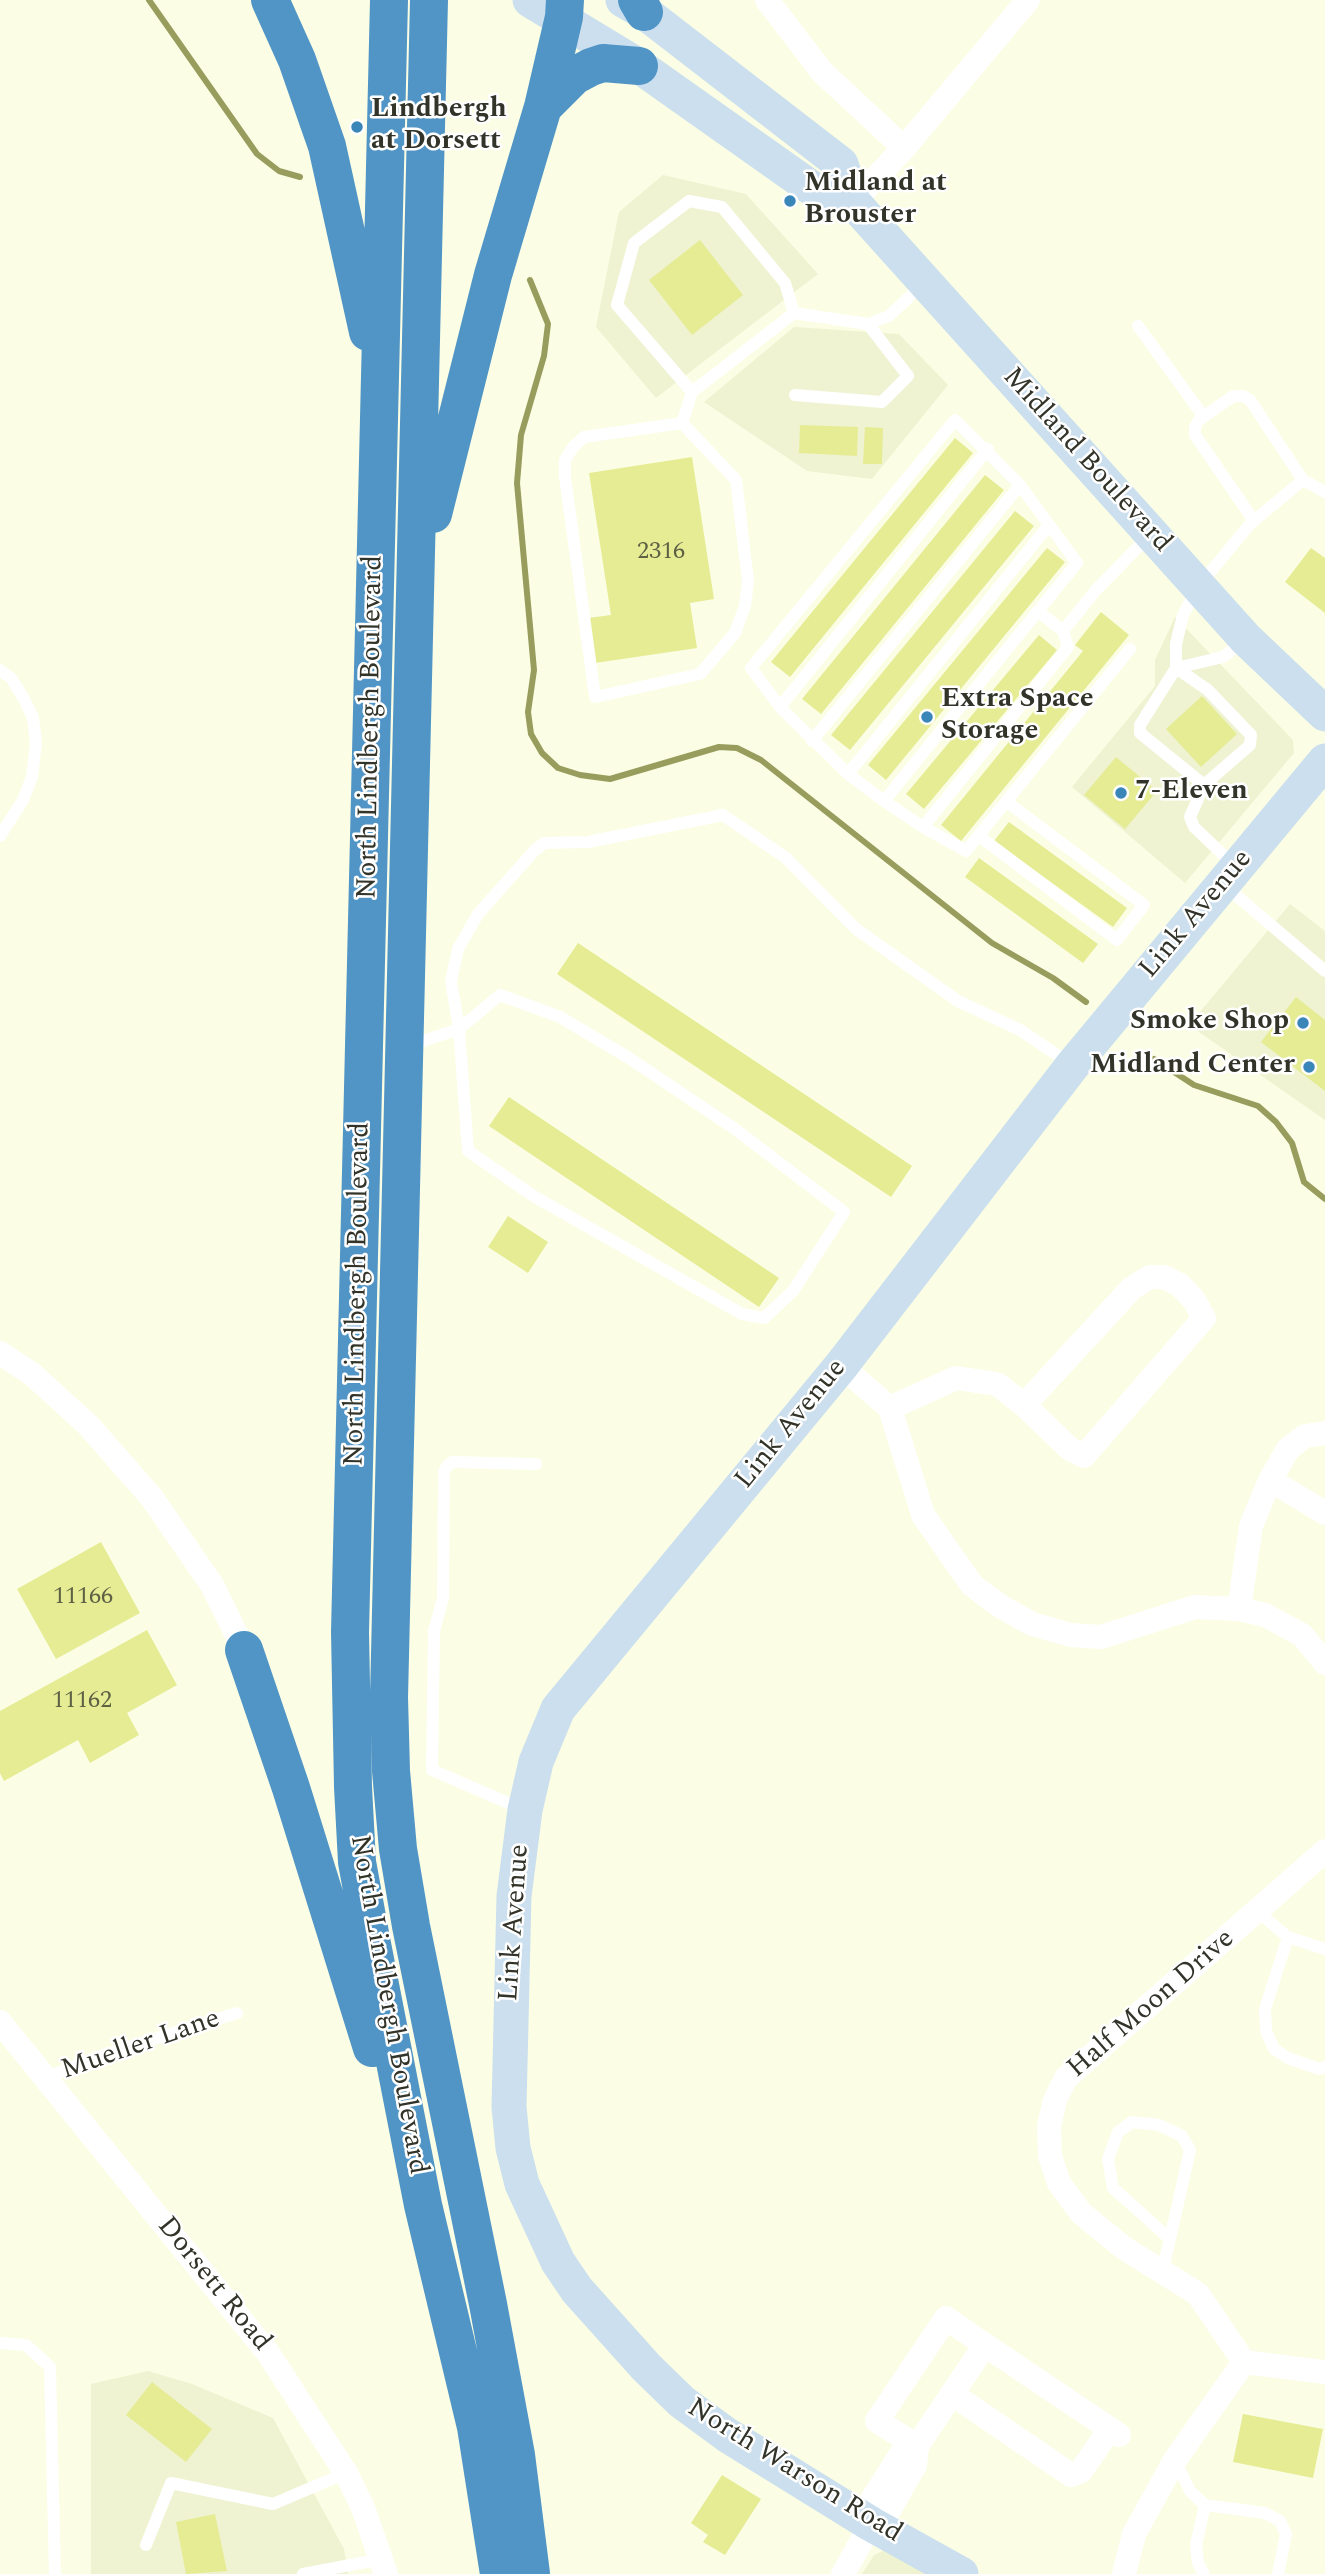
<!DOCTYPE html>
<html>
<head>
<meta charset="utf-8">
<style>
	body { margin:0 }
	canvas { display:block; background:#fbfee4 }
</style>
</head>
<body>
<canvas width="1325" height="2574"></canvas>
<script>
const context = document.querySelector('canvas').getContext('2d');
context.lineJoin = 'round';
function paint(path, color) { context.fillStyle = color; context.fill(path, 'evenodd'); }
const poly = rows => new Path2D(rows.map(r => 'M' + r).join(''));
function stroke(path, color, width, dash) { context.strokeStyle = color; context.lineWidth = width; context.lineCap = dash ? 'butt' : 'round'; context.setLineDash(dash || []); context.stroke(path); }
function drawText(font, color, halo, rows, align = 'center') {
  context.font = font + ' Spectral,serif'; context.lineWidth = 5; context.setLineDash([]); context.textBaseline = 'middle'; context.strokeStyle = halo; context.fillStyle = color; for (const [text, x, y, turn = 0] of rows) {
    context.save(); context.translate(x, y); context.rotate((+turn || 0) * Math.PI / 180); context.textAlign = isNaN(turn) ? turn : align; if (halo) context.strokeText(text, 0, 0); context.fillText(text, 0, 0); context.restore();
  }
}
const built = poly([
	[663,175,746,194,818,274,656,398,596,327,619,212],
	[794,327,899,334,948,385,872,479,807,471,704,402],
	[1175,617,1293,740,1294,753,1185,883,1072,787,1155,686,1155,660],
	[1290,904,1325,931,1325,1120,1189,1025],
	[148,2371,192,2384,273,2418,344,2549,348,2574,91,2574,91,2384],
	[885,2550,932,2574,862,2574,874,2555]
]);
const stream = poly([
	[149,0,257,154,279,171,300,177],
	[530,280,548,324,544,356,521,435,517,483,534,670,528,712,531,734,542,753,558,768,580,775,610,779,719,747,737,748,761,760,992,943,1053,978,1086,1002],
	[1154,1059,1194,1085,1258,1106,1276,1122,1292,1143,1304,1182,1325,1199]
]);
const building = poly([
	[700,240,743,295,692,335,649,280],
	[800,425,858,427,857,456,799,453],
	[865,427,883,428,882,464,863,464],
	[955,438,973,453,790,677,771,662],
	[692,457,714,599,690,603,697,648,595,663,588,618,611,615,589,473],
	[985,475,1004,490,821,714,802,699],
	[1015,511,1034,526,850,750,831,735],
	[1047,548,1065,562,886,780,868,765],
	[1311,548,1325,558,1325,613,1285,582],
	[1101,612,1129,635,961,841,941,825,1083,651,1075,645],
	[1039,635,1057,650,924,809,906,794],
	[1202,696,1237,734,1201,767,1166,729],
	[1116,757,1157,791,1125,829,1084,795],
	[1009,822,1127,908,1113,927,994,841],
	[979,858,1098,944,1083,963,965,877],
	[578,943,912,1166,891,1197,557,974],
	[1296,997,1325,1020,1325,1091,1261,1042],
	[509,1097,779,1278,759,1307,489,1126],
	[508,1216,548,1242,528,1273,488,1247],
	[101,1542,140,1613,56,1659,17,1589],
	[147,1630,177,1685,127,1713,139,1735,90,1763,78,1740,4,1781,0,1773,0,1711],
	[152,2382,212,2429,186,2462,126,2415],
	[1243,2414,1323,2429,1313,2478,1233,2462],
	[722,2475,761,2499,725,2555,703,2542,708,2535,691,2523],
	[215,2514,227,2571,186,2574,176,2522]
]);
const lane = poly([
	[1138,326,1204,417],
	[692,392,617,305,634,243,689,201,722,207,785,283,794,313],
	[795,395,882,402,908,376,868,324],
	[682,423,736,480,748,581,745,606,735,633,700,674,595,697,565,477,565,460,573,447,584,437,682,423,692,392,794,313,868,324,889,316,922,285],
	[1254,521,1195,435,1195,427,1199,420,1233,396,1243,396,1250,400,1303,480],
	[1063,631,1096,590,1151,534],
	[1243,641,1223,657,1176,668,1176,644,1183,615,1198,587,1250,524,1303,480,1325,492],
	[0,670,11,678,24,699,33,718,36,742,32,777,23,800,0,836],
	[780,707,988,449],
	[812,741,1020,485],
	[848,774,1049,525],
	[1204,785,1250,745,1251,735,1208,690,1176,668,1140,725,1140,733,1204,785,1190,817,1194,827,1234,865],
	[884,801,1077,563,1020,485,955,420,751,668,780,707,848,774,884,801,923,827,966,851,1130,649],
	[923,827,1068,647,1063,631,1038,611],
	[979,836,1117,940,1144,905,1007,802],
	[1224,885,1325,971],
	[408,1046,459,1029,500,995,560,1017,629,1058,735,1129,844,1212,793,1291,764,1318,742,1314,535,1197,468,1151,459,1029,451,981,458,949,478,914,534,851,544,843,588,842,723,815,786,858,856,929,958,1001,1020,1030,1072,1065],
	[522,1809,432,1770,434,1631,443,1598,444,1472,447,1466,452,1462,536,1464],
	[1258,1912,1288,1937,1325,1949],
	[1288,1937,1265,2009,1266,2031,1274,2049,1288,2058,1319,2069,1325,2067],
	[46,2078,97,2057,237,2013],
	[1162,2272,1170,2239,1113,2188,1108,2159,1118,2132,1132,2122,1159,2125,1182,2136,1190,2150,1170,2239],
	[0,2343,26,2345,50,2367,55,2574],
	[1175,2460,1190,2491,1205,2505,1265,2513,1280,2521,1286,2534,1278,2574],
	[146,2545,171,2483,273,2504,346,2473],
	[303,2574,382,2559],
	[1204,2574,1198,2563,1196,2545,1205,2505]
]);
const street = poly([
	[767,0,822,72,904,148],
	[853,202,904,148,1028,0],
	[0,1353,32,1374,88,1425,152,1498,212,1585,244,1650],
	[841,1366,890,1408,923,1515,972,1585,1000,1606,1032,1624,1071,1635,1101,1637,1195,1607,1239,1609,1265,1615,1302,1635,1325,1663],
	[890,1408,956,1378,997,1384,1024,1405,1070,1449,1084,1456,1204,1318,1194,1300,1180,1285,1164,1277,1150,1277,1132,1288,1024,1405],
	[1270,1480,1325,1513],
	[1239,1609,1251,1526,1270,1480,1288,1449,1305,1436,1325,1433],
	[0,2022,268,2353,346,2473,363,2508,386,2574],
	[1244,2362,1198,2294,1124,2248,1081,2213,1059,2183,1050,2156,1049,2126,1055,2100,1066,2078,1325,1851],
	[952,2394,1071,2475,1081,2471,1110,2429],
	[917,2446,877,2421,946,2318,985,2345],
	[861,2517,901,2454,917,2446],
	[879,2528,915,2465,917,2446,985,2345,1119,2435],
	[843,2574,871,2524],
	[1124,2574,1134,2534,1175,2460,1244,2362,1325,2372]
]);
const secondary = poly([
	[530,0,639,66,813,189,853,202],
	[623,0,644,12,841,164,853,202,1246,639,1325,714],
	[961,2574,871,2524,727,2435,682,2402,646,2367,577,2290,558,2262,522,2184,513,2148,509,2107,514,1896,525,1810,536,1762,558,1709,841,1366,1072,1066,1325,761]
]);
const highway = poly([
	[270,0,297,60,327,146,368,332],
	[389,0,350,1632,353,1787,357,1862,371,1939,423,2205,476,2427,499,2574],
	[429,0,389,1697,391,1771,398,1849,411,1926,488,2304,516,2455,531,2574],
	[637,0,644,12],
	[543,107,574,76,591,67,603,63,639,66],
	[433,514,493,275,543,107,564,17,565,0],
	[244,1650,291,1788,372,2048]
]);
const markers = [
	[357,127,7,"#3a86b9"],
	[790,201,7,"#3a86b9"],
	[927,717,7,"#3a86b9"],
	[1121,793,7,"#3a86b9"],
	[1303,1023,7,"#3a86b9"],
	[1309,1067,7,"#3a86b9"]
];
const numberNames = [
	["2316",661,553],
	["11166",83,1598],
	["11162",82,1702]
];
const poiNames = [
	["Lindbergh",371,111],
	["at Dorsett",371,143],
	["Midland at",804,185],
	["Brouster",804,217],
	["Extra Space",941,701],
	["Storage",941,733],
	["7-Eleven",1135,793],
	["Smoke Shop",1289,1023,"right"],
	["Midland Center",1295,1067,"right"]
];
const streetNames = [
	["Midland Boulevard",1086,461,48],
	["North Lindbergh Boulevard",372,727,-89],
	["Link Avenue",1197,915,-50],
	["North Lindbergh Boulevard",359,1294,-89],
	["Link Avenue",792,1425,-51],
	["Link Avenue",516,1923,-86],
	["North Lindbergh Boulevard",387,2005,80],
	["Half Moon Drive",1152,2005,-41],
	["Mueller Lane",141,2046,-19],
	["Dorsett Road",213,2285,51],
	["North Warson Road",794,2472,32]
];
paint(built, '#eff3d1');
stroke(stream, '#989d5e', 6);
paint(building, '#e5ec94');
stroke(lane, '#fff', 12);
stroke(street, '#fff', 24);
stroke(secondary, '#cbdfee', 35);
stroke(highway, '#5195c6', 38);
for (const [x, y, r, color] of markers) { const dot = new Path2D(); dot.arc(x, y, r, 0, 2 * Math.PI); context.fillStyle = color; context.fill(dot); stroke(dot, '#fff', 2.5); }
drawText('24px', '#5f6144', null, numberNames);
drawText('bold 28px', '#323329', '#fff', poiNames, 'left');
drawText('28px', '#323329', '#fff', streetNames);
</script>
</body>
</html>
